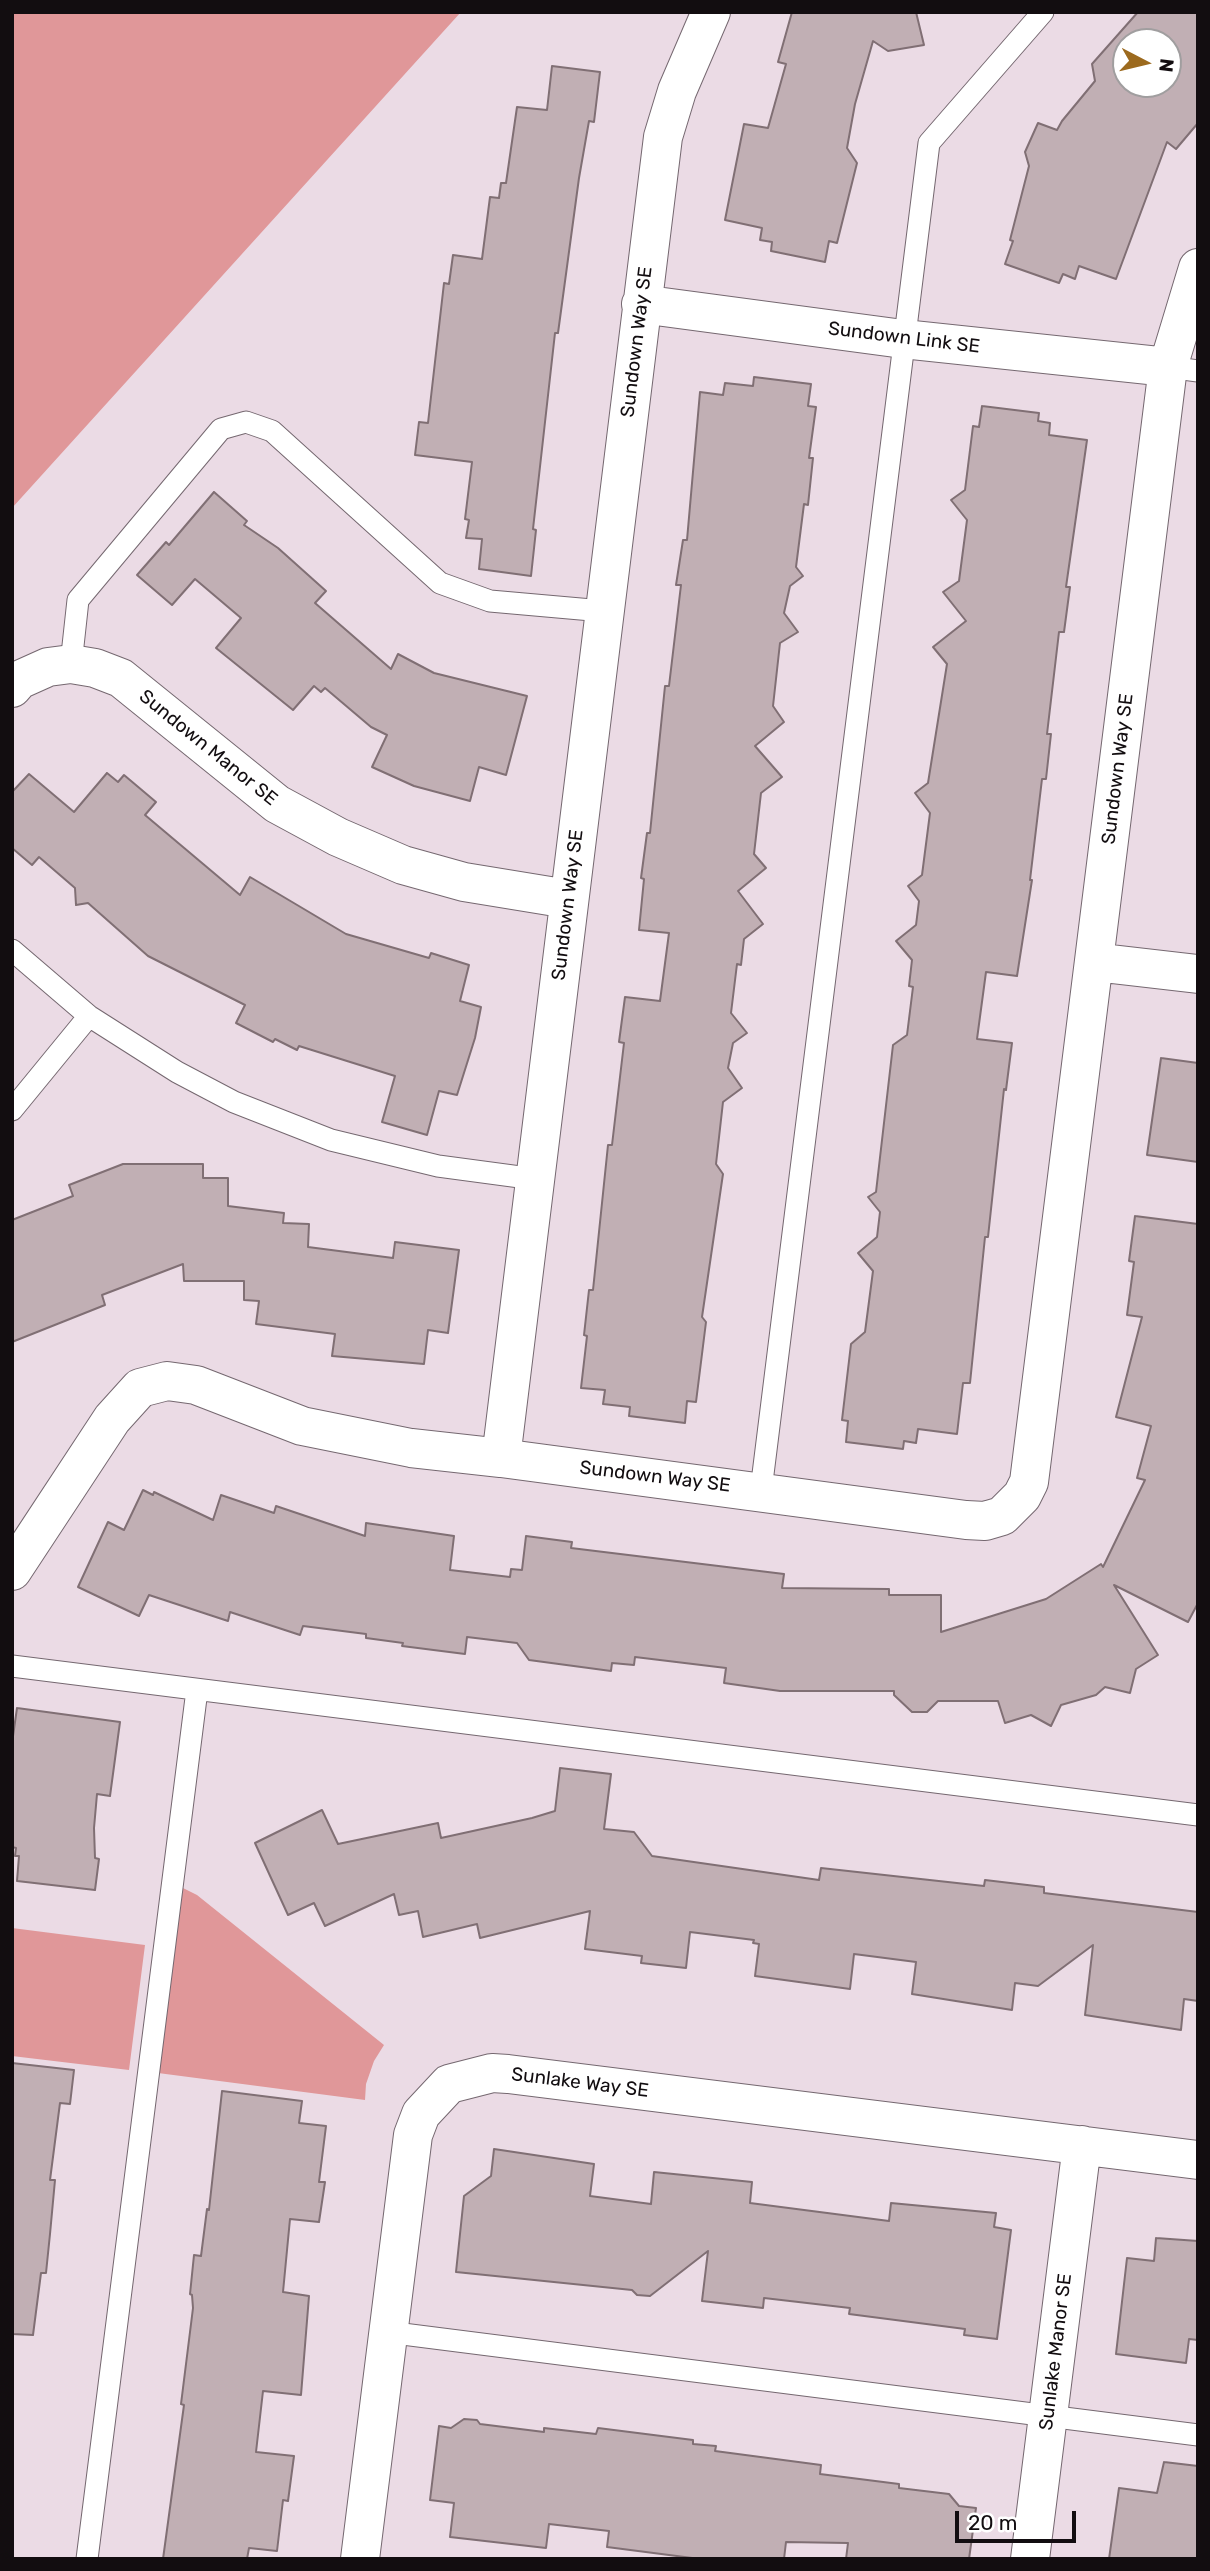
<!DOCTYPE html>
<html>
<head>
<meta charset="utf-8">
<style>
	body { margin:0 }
	#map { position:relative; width:1210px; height:2571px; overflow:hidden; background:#ebdbe5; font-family:Rubik,sans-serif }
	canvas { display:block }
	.frame { position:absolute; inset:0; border:14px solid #120d10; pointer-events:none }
	.north { position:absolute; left:1112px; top:28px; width:70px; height:70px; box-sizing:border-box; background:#fff; border:2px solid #a09e9f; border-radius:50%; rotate:97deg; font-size:19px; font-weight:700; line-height:28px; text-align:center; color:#120d10 }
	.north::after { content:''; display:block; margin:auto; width:24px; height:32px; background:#9c6a1e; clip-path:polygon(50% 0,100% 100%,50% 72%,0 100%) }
	.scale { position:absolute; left:955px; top:2511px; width:121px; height:32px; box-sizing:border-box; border:4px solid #120d10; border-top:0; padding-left:9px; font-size:21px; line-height:24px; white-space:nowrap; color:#120d10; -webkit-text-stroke:5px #fff; paint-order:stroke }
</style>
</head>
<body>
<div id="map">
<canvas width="1210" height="2571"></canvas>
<div class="frame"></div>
<div class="north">N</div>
<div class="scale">20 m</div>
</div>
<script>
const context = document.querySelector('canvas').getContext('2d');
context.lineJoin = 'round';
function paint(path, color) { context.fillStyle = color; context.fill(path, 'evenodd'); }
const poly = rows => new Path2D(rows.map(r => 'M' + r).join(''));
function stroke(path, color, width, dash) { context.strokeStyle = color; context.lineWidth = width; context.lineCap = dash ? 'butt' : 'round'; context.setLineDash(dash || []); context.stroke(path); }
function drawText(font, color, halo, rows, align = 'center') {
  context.font = font + ' Rubik,sans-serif'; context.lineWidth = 5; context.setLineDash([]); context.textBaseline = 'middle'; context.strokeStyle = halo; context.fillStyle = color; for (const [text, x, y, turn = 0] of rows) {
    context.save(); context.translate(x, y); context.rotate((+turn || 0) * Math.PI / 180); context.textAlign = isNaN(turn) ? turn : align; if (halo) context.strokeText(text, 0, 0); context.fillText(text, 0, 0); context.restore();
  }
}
const green = poly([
	[12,12,461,12,12,508],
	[183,1888,197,1895,384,2045,374,2061,366,2084,365,2100,158,2073],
	[12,1928,145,1945,129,2070,12,2056]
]);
const building = poly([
	[792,12,916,12,924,45,888,51,873,41,855,104,847,148,857,163,837,243,829,241,825,262,771,251,772,242,760,240,762,228,725,220,744,124,768,128,786,64,778,62,792,12],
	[1138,12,1198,12,1198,123,1176,149,1167,142,1116,279,1079,266,1075,279,1063,274,1059,283,1005,264,1013,241,1010,240,1029,166,1025,152,1038,123,1057,130,1062,121,1095,81,1092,64,1138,12],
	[1126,42,1168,42,1168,84,1126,84,1126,42],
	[552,66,600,72,594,122,589,121,579,178,558,333,555,333,533,529,536,530,531,576,479,569,482,539,466,538,469,520,465,519,472,462,415,455,419,422,428,423,444,283,449,284,453,255,482,259,490,197,499,198,501,183,506,183,517,107,547,110,552,66],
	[754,377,811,384,808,406,816,407,809,458,813,458,808,505,804,504,796,567,803,576,790,586,784,613,798,632,780,643,773,706,784,722,755,746,782,777,761,793,754,854,766,868,738,891,763,924,744,939,741,965,737,964,731,1013,747,1033,733,1043,728,1068,742,1088,723,1102,716,1164,723,1174,702,1317,706,1322,696,1402,687,1401,685,1423,629,1416,630,1407,603,1404,605,1390,581,1388,587,1336,584,1335,589,1290,593,1290,608,1145,612,1145,624,1043,619,1042,625,997,660,1001,669,933,639,930,644,879,641,878,647,833,650,833,665,686,669,686,681,585,676,585,683,540,687,540,700,392,723,395,725,383,753,386,754,377],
	[982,406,1039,413,1038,421,1050,423,1049,435,1087,440,1066,587,1070,587,1064,632,1059,632,1047,734,1051,734,1046,779,1042,779,1030,880,1032,880,1017,976,986,972,977,1039,1012,1043,1006,1090,1004,1089,988,1237,985,1237,970,1383,963,1383,957,1434,918,1429,916,1443,904,1441,903,1449,846,1442,848,1421,842,1420,851,1344,865,1332,873,1271,858,1253,877,1237,880,1212,868,1197,876,1192,893,1045,907,1035,913,987,909,986,912,960,896,941,916,925,919,901,908,886,922,875,930,813,915,793,928,783,947,664,933,647,966,621,943,592,959,581,967,520,951,500,965,490,973,426,979,427,982,406],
	[214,492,247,521,244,525,278,548,326,591,315,603,391,669,398,654,434,673,527,696,506,775,479,767,470,801,414,786,372,767,387,735,371,727,325,688,321,692,314,686,293,710,216,648,241,618,195,579,172,605,137,575,166,542,169,545,214,492],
	[107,773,118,782,124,775,156,802,145,815,240,895,250,877,346,934,429,958,431,953,469,965,460,1001,481,1007,475,1038,457,1095,439,1091,427,1135,382,1122,395,1076,299,1046,297,1050,275,1039,273,1042,236,1023,245,1005,148,956,88,903,76,905,75,888,39,857,32,865,12,848,12,792,29,774,74,812,107,773],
	[1161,1058,1198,1063,1198,1162,1147,1155,1161,1058],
	[123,1164,203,1164,203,1178,228,1178,228,1206,284,1213,283,1223,309,1224,308,1247,393,1258,395,1242,459,1250,448,1333,428,1330,424,1364,332,1356,335,1334,256,1324,259,1301,244,1300,244,1281,184,1281,183,1264,102,1295,105,1305,12,1342,12,1220,73,1196,69,1185,123,1164],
	[1135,1216,1198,1224,1198,1603,1188,1622,1114,1585,1158,1655,1136,1669,1130,1693,1105,1687,1096,1695,1061,1705,1051,1726,1031,1715,1005,1723,998,1701,938,1701,927,1712,912,1712,894,1695,894,1691,780,1691,724,1683,726,1668,635,1657,634,1665,612,1663,611,1671,529,1660,517,1643,467,1637,465,1654,402,1646,403,1643,366,1638,366,1634,303,1626,300,1635,230,1612,228,1621,149,1595,139,1616,78,1587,108,1522,124,1530,143,1490,153,1495,154,1492,213,1520,221,1495,274,1513,276,1506,365,1536,366,1523,454,1536,450,1570,510,1577,511,1569,522,1570,526,1536,572,1542,571,1548,784,1574,782,1588,889,1589,889,1595,941,1595,941,1632,1046,1599,1101,1564,1103,1567,1145,1480,1137,1478,1151,1426,1116,1417,1142,1317,1127,1315,1134,1262,1129,1261,1135,1216],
	[17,1708,120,1722,110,1796,97,1794,94,1828,95,1858,99,1859,95,1890,17,1881,19,1856,15,1856,16,1848,12,1847,12,1743,17,1708],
	[560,1768,611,1774,604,1829,634,1832,652,1856,819,1880,821,1868,984,1886,985,1880,1044,1887,1044,1893,1198,1912,1198,2001,1184,1999,1181,2030,1085,2015,1093,1945,1038,1986,1015,1983,1012,2010,912,1994,916,1962,854,1954,850,1989,755,1976,759,1944,753,1943,754,1940,690,1932,686,1968,641,1963,642,1956,585,1949,590,1911,480,1938,477,1924,423,1937,418,1911,399,1915,394,1894,325,1926,314,1903,288,1915,255,1843,322,1810,338,1844,438,1823,441,1838,532,1818,555,1811,560,1768],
	[12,2063,74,2070,70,2104,60,2103,50,2180,55,2180,50,2234,46,2273,41,2273,33,2335,12,2334,12,2063],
	[222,2091,302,2101,299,2123,326,2126,319,2182,325,2182,319,2222,290,2219,283,2292,309,2296,301,2395,263,2391,256,2452,294,2456,288,2501,283,2500,277,2551,249,2548,247,2559,163,2559,184,2405,181,2404,193,2308,192,2295,190,2294,194,2255,201,2256,207,2209,209,2210,222,2091],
	[494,2149,594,2164,590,2196,651,2204,654,2172,752,2182,750,2203,889,2221,891,2203,996,2213,994,2227,1011,2230,997,2339,964,2335,965,2329,849,2314,850,2308,764,2298,763,2308,702,2301,708,2251,650,2296,637,2295,632,2290,456,2272,464,2196,491,2176,494,2149],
	[1156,2238,1198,2241,1198,2340,1189,2339,1186,2363,1116,2354,1127,2258,1154,2261,1156,2238],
	[464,2419,477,2420,480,2424,544,2432,544,2428,596,2434,598,2428,693,2440,693,2444,716,2446,715,2451,821,2465,820,2474,899,2484,899,2488,949,2494,959,2506,976,2508,969,2559,846,2559,848,2543,786,2542,784,2559,700,2559,607,2547,609,2531,549,2524,546,2548,450,2537,454,2503,430,2500,439,2426,451,2428,464,2419],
	[1164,2462,1198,2466,1198,2559,1109,2559,1119,2488,1157,2493,1164,2462]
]);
const service = poly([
	[1168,367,1198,371],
	[71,664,78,600,221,429,246,422,272,431,440,583,490,601,603,611],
	[12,950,89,1016,177,1072,234,1102,331,1140,438,1166,535,1179],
	[12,1110,89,1016],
	[761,1490,929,143,1043,12],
	[12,1666,1198,1815],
	[387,2332,1198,2435],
	[87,2559,197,1690]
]);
const minor = poly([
	[711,12,677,91,663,137,501,1458,966,1520,985,1521,1002,1516,1022,1496,1029,1482,1168,367,1198,268],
	[641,304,903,339,1168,367],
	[12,688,19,680,48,667,71,664,95,668,121,678,277,804,338,837,403,865,464,882,568,899],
	[1094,962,1198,974],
	[12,1571,112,1419,140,1388,167,1381,196,1385,302,1426,411,1448,501,1458],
	[360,2559,413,2135,421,2114,449,2084,492,2073,508,2074,1198,2160],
	[1030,2559,1082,2145]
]);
const streetNames = [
	["Sundown Link SE",904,338,7],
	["Sundown Way SE",637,342,-83],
	["Sundown Manor SE",208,748,39],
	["Sundown Way SE",1118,769,-83],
	["Sundown Way SE",568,905,-83],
	["Sundown Way SE",655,1477,7],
	["Sunlake Way SE",580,2083,7],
	["Sunlake Manor SE",1056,2352,-83]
];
paint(green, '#e09799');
paint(building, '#c1afb4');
stroke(building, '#806f74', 2);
stroke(service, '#756870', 23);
stroke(minor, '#756870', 40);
stroke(service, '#fff', 21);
stroke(minor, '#fff', 38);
drawText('19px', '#120d10', '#fff', streetNames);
</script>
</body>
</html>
